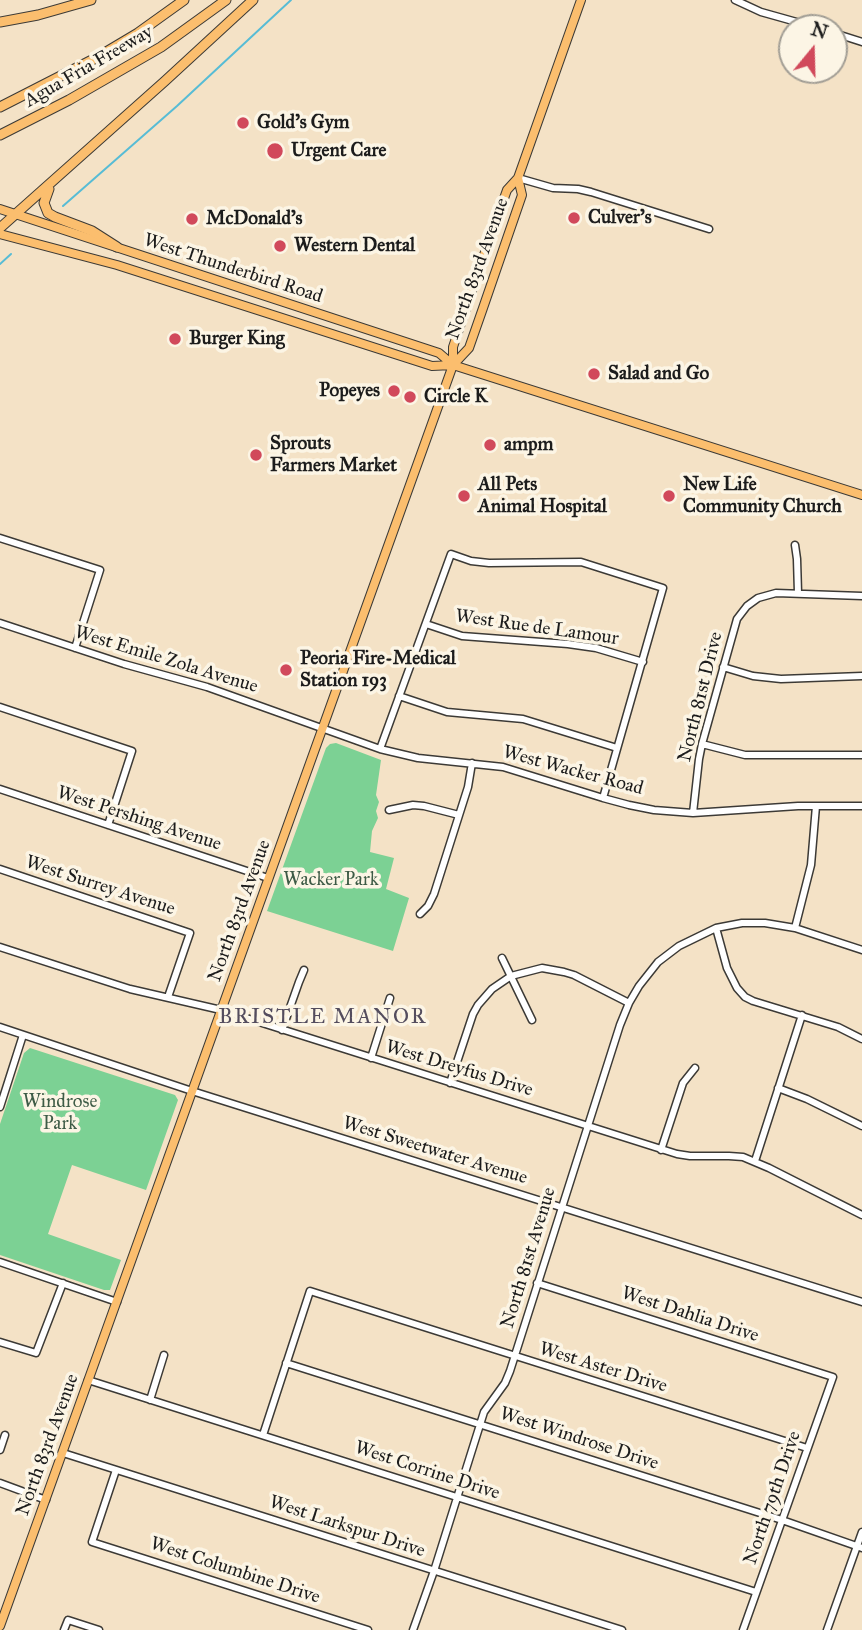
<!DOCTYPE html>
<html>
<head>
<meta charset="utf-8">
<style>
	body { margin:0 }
	#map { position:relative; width:862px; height:1630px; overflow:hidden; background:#f4e2c6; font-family:"IM FELL Great Primer",serif }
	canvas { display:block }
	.north { position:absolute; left:778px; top:14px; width:70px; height:70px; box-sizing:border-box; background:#fcf5e5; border:2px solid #a29e95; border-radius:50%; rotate:19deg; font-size:19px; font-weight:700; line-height:28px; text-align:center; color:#1c1c1c }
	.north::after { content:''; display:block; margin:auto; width:24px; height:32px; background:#d1495b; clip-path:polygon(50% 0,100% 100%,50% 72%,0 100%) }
</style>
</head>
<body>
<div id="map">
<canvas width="862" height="1630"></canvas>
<div class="north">N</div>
</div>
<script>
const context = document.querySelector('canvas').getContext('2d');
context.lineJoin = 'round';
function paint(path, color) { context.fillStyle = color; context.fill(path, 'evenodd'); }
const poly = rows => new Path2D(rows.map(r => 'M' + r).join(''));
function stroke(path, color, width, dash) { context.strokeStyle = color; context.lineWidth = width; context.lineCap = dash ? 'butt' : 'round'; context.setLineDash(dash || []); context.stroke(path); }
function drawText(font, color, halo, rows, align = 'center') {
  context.font = font + ' "IM FELL Great Primer",serif'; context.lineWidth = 7; context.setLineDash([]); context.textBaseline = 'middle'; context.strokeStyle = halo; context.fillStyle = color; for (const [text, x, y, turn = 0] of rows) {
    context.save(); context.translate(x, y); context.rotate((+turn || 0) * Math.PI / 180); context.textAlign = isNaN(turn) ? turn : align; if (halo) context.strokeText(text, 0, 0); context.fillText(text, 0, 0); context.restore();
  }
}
const green = poly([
	[336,743,381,760,376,795,379,802,376,811,378,818,372,831,370,852,394,858,386,889,409,898,393,951,267,911,326,748,330,744],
	[30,1048,175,1095,178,1100,146,1190,72,1165,48,1234,121,1260,110,1290,104,1290,0,1255,0,1124,24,1053]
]);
const stream = poly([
	[63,206,177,106,291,0],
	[0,264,11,254]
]);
const minor = poly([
	[735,0,761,12,818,28],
	[834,33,862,42],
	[518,178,553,188,578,189,591,192,709,229],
	[0,538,100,570,75,648],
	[795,545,797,559,798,593],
	[0,623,124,664,207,687,380,749,418,758,503,767,603,798,629,805,654,810,693,813,798,806,862,806],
	[426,624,462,636,568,644,596,648,643,662],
	[723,667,753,676,781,679,862,676],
	[399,696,447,712,523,719,617,748],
	[0,707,132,751,108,825],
	[702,744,745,755,862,755],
	[380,749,451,554,471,561,489,563,581,562,663,588,603,798],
	[0,789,268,878],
	[389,810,413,805,424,806,459,815],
	[693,813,699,759,702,744,737,619,747,606,758,598,776,593,862,596],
	[0,869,190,933,168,997],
	[420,914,428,906,434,894,468,787,472,763],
	[716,928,727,968,737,988,745,997,753,1001,838,1027,862,1039],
	[795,928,811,865,816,806],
	[0,947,130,989,221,1010,677,1154,690,1156,729,1156,743,1157,769,1168,862,1215],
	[502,958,532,1020],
	[0,1027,192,1091,862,1302],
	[282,1030,299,982,304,970],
	[371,1058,390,998],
	[450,1083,473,1014,478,1005,492,989,511,976,542,968,564,972,574,975,629,1003],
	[778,1088,807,1099,862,1126],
	[0,1107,23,1035],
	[661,1150,683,1083,695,1068],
	[755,1161,802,1015],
	[0,1262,117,1302],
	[537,1283,833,1377,743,1630],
	[0,1342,36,1353,63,1283],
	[286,1363,782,1520,862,1548],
	[88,1380,756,1592],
	[150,1400,164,1355],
	[263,1435,310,1291,807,1448],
	[0,1450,5,1435],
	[63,1453,622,1630],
	[116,1470,92,1542,368,1630],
	[0,1483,46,1500],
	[64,1630,68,1620,99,1630],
	[413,1630,434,1571,484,1412,505,1383,510,1371,620,1025,629,1003,639,986,658,962,679,946,716,928,742,923,765,923,795,928,862,950],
	[827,1630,862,1532]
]);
const major = poly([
	[0,209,439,353,453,365],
	[0,234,117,265,432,366,453,365,862,495],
	[453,365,469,348,483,308,522,195,518,178],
	[0,1626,453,365,453,347,486,249,507,190,518,178,581,0]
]);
const highway = poly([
	[0,22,38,15,91,0],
	[0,107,96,58,138,33,184,0],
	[0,135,69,100,161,47,226,0],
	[49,189,44,203,48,213,55,217,92,231,117,247],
	[0,228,165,81,253,0]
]);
const markers = [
	[243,123,7,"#d1495b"],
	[275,151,9,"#d1495b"],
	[574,218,7,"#d1495b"],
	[192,219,7,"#d1495b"],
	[280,246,7,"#d1495b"],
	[175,339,7,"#d1495b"],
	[594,374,7,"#d1495b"],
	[394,391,7,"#d1495b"],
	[410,397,7,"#d1495b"],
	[490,445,7,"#d1495b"],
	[256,455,7,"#d1495b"],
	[464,496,7,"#d1495b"],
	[669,496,7,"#d1495b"],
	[286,670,7,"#d1495b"]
];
const streetNames = [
	["Agua Fria Freeway",89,67,-30],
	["West Thunderbird Road",233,269,18],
	["North 83rd Avenue",478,269,-70],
	["West Rue de Lamour",537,628,8],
	["West Emile Zola Avenue",166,660,17],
	["North 81st Drive",701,697,-76],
	["West Wacker Road",573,771,15],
	["West Pershing Avenue",139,819,18],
	["West Surrey Avenue",100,886,18],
	["North 83rd Avenue",240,911,-70],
	["West Dreyfus Drive",459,1069,17],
	["West Sweetwater Avenue",435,1151,17],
	["North 81st Avenue",529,1258,-73],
	["West Dahlia Drive",690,1315,18],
	["West Aster Drive",603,1368,17],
	["West Windrose Drive",579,1439,18],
	["North 83rd Avenue",48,1445,-70],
	["West Corrine Drive",427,1471,18],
	["North 79th Drive",773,1498,-71],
	["West Larkspur Drive",347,1527,18],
	["West Columbine Drive",235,1571,18]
];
const poiNames = [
	["Gold's Gym",257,123],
	["Urgent Care",291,151],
	["Culver's",588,218],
	["McDonald's",206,219],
	["Western Dental",294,246],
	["Burger King",189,339],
	["Salad and Go",608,374],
	["Popeyes",380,391,"right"],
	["Circle K",424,397],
	["Sprouts",270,444],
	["Farmers Market",270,466],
	["ampm",504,445],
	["All Pets",478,485],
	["Animal Hospital",478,507],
	["New Life",683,485],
	["Community Church",683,507],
	["Peoria Fire-Medical",300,659],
	["Station 193",300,681]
];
const parkNames = [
	["Wacker Park",331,880],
	["Windrose",60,1102],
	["Park",60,1124]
];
const neighbourhoodNames = [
	["BRISTLE MANOR",323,1018]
];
paint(green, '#7cd194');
stroke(stream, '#57bcd5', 2);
stroke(minor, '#3c3a36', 9);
stroke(major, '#3c3a36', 10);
stroke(highway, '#3c3a36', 11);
stroke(minor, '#fff', 6);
stroke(major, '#fbbe6e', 8);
stroke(highway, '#fbbe6e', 9);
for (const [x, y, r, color] of markers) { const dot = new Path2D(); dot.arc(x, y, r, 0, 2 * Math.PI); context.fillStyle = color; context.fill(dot); stroke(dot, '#fcf5e5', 2.5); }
drawText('19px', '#1c1c1c', '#fcf5e5', streetNames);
drawText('bold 19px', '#1c1c1c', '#fcf5e5', poiNames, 'left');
drawText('19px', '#3e5b46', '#fcf5e5', parkNames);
context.letterSpacing = '2px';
drawText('21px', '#544d5e', '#fcf5e5', neighbourhoodNames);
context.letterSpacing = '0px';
</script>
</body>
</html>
